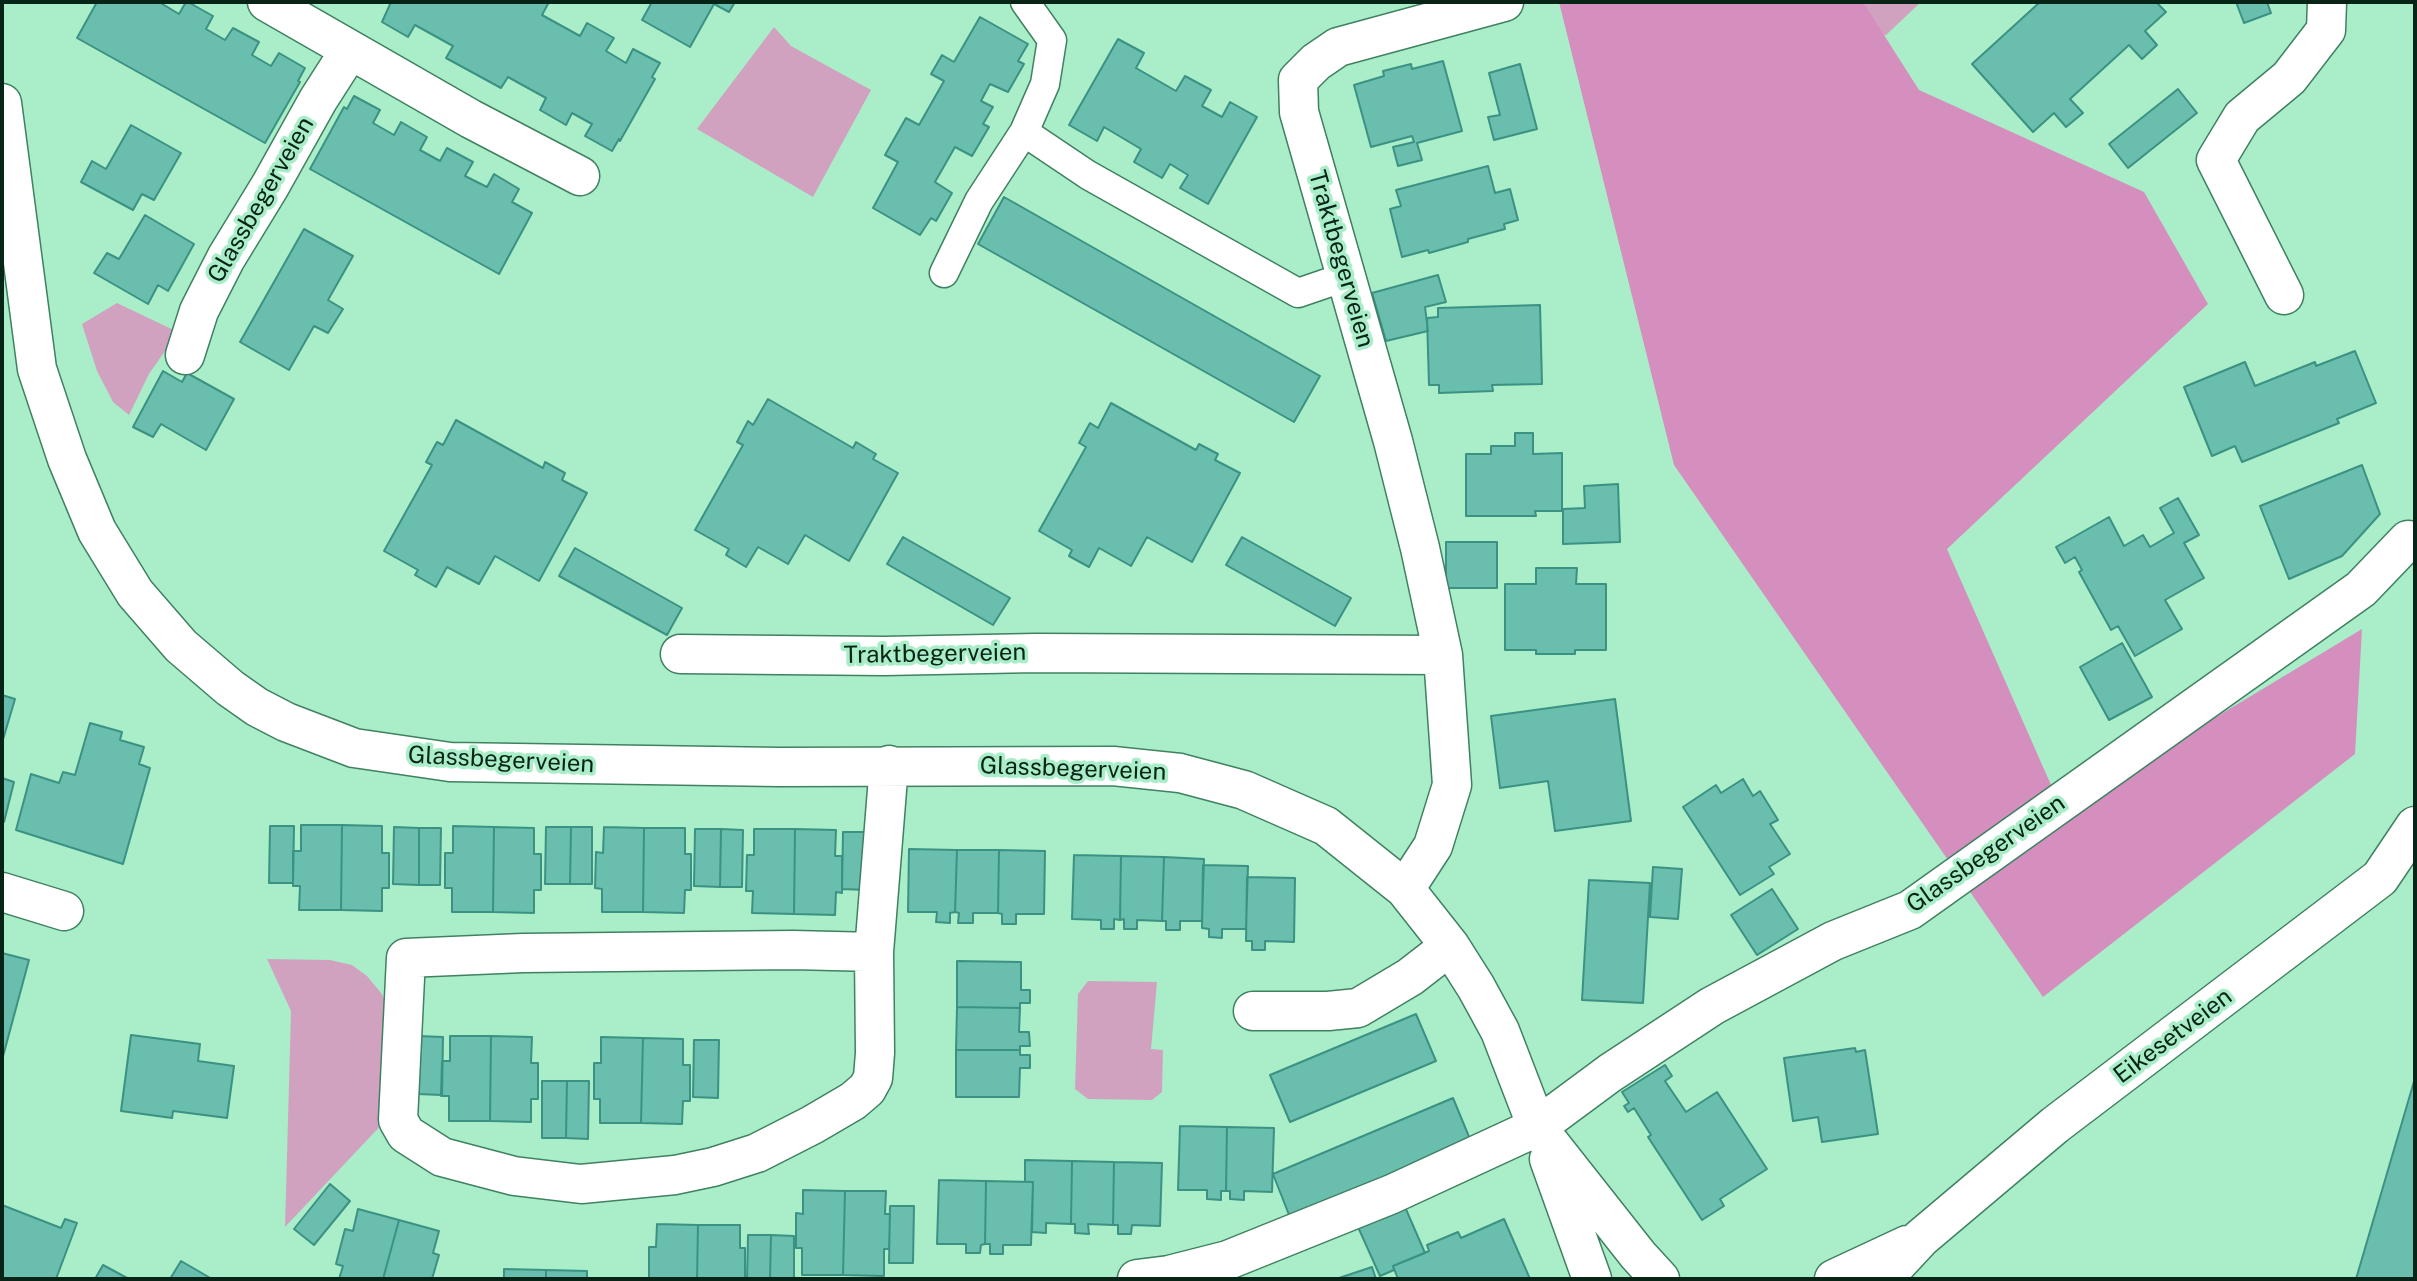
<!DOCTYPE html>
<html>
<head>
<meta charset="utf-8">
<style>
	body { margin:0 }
	#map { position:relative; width:2417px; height:1281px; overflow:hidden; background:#a9eec9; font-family:"Public Sans",sans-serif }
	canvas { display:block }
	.frame { position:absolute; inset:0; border:4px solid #072416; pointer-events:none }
</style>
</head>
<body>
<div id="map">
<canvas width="2417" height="1281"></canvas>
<div class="frame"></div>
</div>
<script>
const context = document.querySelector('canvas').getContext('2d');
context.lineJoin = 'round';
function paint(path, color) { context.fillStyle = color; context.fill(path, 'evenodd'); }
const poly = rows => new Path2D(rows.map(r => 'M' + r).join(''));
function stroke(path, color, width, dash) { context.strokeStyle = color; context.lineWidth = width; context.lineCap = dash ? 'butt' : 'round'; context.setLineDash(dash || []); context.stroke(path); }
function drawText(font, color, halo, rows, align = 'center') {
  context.font = font + ' "Public Sans",sans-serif'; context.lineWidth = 7; context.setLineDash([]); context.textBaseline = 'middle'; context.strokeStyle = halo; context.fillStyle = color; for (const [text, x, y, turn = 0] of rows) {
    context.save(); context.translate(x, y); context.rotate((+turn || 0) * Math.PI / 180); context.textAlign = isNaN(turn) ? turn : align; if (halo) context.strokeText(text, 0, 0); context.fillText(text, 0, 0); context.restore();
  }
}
const green = poly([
	[1864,2,1921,2,1886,35,1861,41,1861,8],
	[774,27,791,46,871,90,813,197,697,129],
	[117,303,184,335,175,353,165,351,149,374,129,415,113,402,97,371,82,324],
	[267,959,330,960,352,965,367,976,382,994,389,1014,387,1119,285,1227,291,1011],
	[1088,981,1157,982,1151,1049,1163,1050,1162,1092,1152,1100,1088,1099,1075,1089,1078,994]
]);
const forest = poly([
	[1559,2,1863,2,1919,90,2144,192,2208,304,1947,549,2062,810,2362,629,2355,754,2043,997,1674,465]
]);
const building = poly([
	[97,2,159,2,179,14,186,2,188,2,213,16,206,29,225,40,233,28,259,42,252,55,271,66,279,53,305,68,298,81,300,82,265,143,77,38,97,2],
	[391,2,549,2,542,15,580,36,587,23,614,38,606,51,626,63,633,49,660,63,652,77,655,79,620,141,619,139,612,151,585,136,592,124,572,113,566,125,540,110,546,98,508,77,501,88,446,58,453,46,415,25,408,37,382,22,391,2],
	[652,2,735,2,729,12,714,4,690,47,642,20,652,2],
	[2040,2,2156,2,2166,12,2145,31,2157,45,2142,59,2129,45,2070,99,2083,113,2066,127,2054,113,2033,132,1972,64,2040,2],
	[2236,2,2267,2,2271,13,2244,23,2236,2],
	[980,17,1028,44,1018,61,1024,64,1008,92,990,84,981,101,993,107,983,124,989,127,972,156,955,147,935,182,952,193,936,221,931,218,920,235,873,208,898,162,885,155,906,118,919,125,944,81,931,74,942,55,954,62,980,17],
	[1118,39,1144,53,1136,68,1176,91,1185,76,1211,90,1202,106,1222,117,1230,102,1257,117,1208,204,1180,188,1188,175,1170,164,1162,178,1134,162,1141,149,1104,127,1097,141,1069,125,1118,39],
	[1443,61,1462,131,1417,143,1422,160,1398,166,1393,147,1414,142,1412,136,1371,147,1354,85,1384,76,1383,71,1411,64,1412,69,1443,61],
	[1520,64,1537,129,1494,140,1488,117,1500,115,1489,73,1520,64],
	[2178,89,2197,113,2128,168,2109,144,2178,89],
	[354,96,380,110,373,123,394,135,401,122,427,137,420,150,440,161,447,148,473,162,465,176,487,187,494,174,519,189,512,202,532,213,499,274,310,169,344,107,347,109,354,96],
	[131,125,181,153,154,200,142,194,133,210,81,182,92,161,106,169,131,125],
	[1488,166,1495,193,1510,189,1518,220,1504,224,1505,229,1468,239,1468,242,1429,253,1428,250,1402,257,1390,209,1401,206,1396,190,1488,166],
	[1004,197,1320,376,1294,422,978,244,1004,197],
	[145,215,194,244,168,291,158,285,148,304,94,273,107,253,119,259,145,215],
	[304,229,353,256,328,300,343,309,328,333,314,326,289,370,240,342,304,229],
	[1438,275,1446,302,1425,307,1428,331,1386,341,1372,293,1438,275],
	[1540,305,1542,384,1492,385,1493,391,1439,393,1439,385,1429,385,1427,318,1438,317,1438,308,1540,305],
	[2355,351,2376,403,2337,419,2339,423,2242,462,2235,446,2212,456,2184,387,2245,362,2255,386,2315,362,2316,366,2355,351],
	[163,371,182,382,187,373,234,399,206,450,161,424,153,437,133,427,163,371],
	[768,399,853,448,856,442,876,454,873,459,898,473,849,561,805,535,788,564,758,547,746,567,726,555,729,549,695,530,743,445,737,442,748,421,753,425,768,399],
	[1111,403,1196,450,1199,444,1218,454,1215,460,1240,473,1192,562,1147,537,1131,566,1099,548,1089,567,1069,556,1072,550,1039,531,1086,447,1079,443,1090,423,1098,428,1111,403],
	[456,420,543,468,545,462,565,473,562,480,587,493,539,581,495,556,479,584,447,567,436,587,415,575,418,570,384,551,432,465,426,462,437,442,443,445,456,420],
	[1515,433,1533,433,1533,454,1562,453,1562,511,1535,511,1536,516,1466,516,1466,454,1491,454,1491,446,1515,446,1515,433],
	[2362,465,2380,514,2342,556,2289,579,2260,506,2362,465],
	[1618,484,1620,542,1563,544,1563,509,1585,508,1584,486,1618,484],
	[2178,498,2199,535,2184,543,2204,578,2165,600,2182,629,2135,656,2118,626,2111,630,2079,572,2082,570,2075,557,2065,563,2056,547,2109,517,2124,546,2143,535,2150,547,2174,533,2160,508,2178,498],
	[903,537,1010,598,993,625,887,564,903,537],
	[1242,537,1351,598,1335,626,1226,565,1242,537],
	[1446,542,1497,542,1497,588,1446,588,1446,542],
	[575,548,682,608,667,635,559,576,575,548],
	[1536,568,1577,568,1576,584,1606,584,1606,650,1575,650,1575,654,1536,654,1536,650,1505,650,1505,584,1536,584,1536,568],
	[2122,643,2152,697,2109,720,2080,667,2122,643],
	[2,695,15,699,2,743,2,695],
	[1615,699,1631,821,1555,831,1548,781,1500,788,1491,716,1615,699],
	[90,723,122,732,120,740,144,747,139,764,150,768,123,864,16,830,31,774,59,783,63,772,75,775,90,723],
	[2,778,14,782,4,822,2,821,2,778],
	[1743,779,1753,796,1760,791,1778,820,1770,824,1790,854,1769,867,1774,874,1740,895,1683,807,1716,785,1721,793,1743,779],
	[301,825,342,825,341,910,299,910,300,886,293,886,293,851,301,851,301,825],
	[342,825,382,826,382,853,389,853,389,888,382,888,382,911,341,910,342,825],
	[270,826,294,826,293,883,269,883,270,826],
	[453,826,494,827,493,912,452,912,452,888,445,888,445,853,453,853,453,826],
	[394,827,419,828,419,885,393,884,394,827],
	[494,827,534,828,534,854,541,854,541,890,534,890,534,913,493,912,494,827],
	[546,827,571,827,570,884,545,884,546,827],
	[571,827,592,827,592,884,570,884,571,827],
	[604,827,644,828,643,912,602,912,602,889,595,888,596,852,603,853,604,827],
	[419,828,441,828,440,885,419,885,419,828],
	[644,828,685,828,685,854,691,854,691,890,685,890,684,913,643,912,644,828],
	[695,829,721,829,720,887,694,886,695,829],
	[721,829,743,830,742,887,720,887,721,829],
	[754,829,795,829,794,914,752,913,753,891,746,891,747,855,754,855,754,829],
	[795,829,836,830,835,856,842,856,842,893,836,892,835,915,794,914,795,829],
	[843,832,867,832,866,890,842,889,843,832],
	[909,849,957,850,955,912,950,913,950,923,936,922,937,912,908,912,909,849],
	[957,850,999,850,998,913,973,913,973,923,958,923,959,913,955,912,957,850],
	[999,850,1045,851,1044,914,1016,914,1016,924,1002,924,1002,914,998,913,999,850],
	[1074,855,1121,856,1120,920,1114,919,1114,929,1101,929,1101,920,1072,919,1074,855],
	[1121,856,1164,857,1162,921,1137,920,1137,929,1124,929,1124,919,1120,920,1121,856],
	[1164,857,1204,859,1202,921,1180,921,1180,930,1166,930,1166,921,1162,921,1164,857],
	[1203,865,1248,866,1246,929,1222,929,1222,938,1209,937,1209,929,1202,928,1203,865],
	[1653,867,1682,869,1678,919,1650,917,1653,867],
	[1247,877,1295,878,1294,942,1265,941,1265,950,1252,950,1252,941,1246,941,1247,877],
	[1589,880,1650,883,1643,1003,1582,1000,1589,880],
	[1772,889,1798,929,1757,955,1731,915,1772,889],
	[2,953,29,960,2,1060,2,953],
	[957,961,1021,962,1021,990,1030,990,1030,1003,1020,1003,1020,1008,957,1007,957,961],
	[957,1007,1020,1008,1019,1032,1029,1032,1030,1046,1020,1046,1020,1050,956,1050,957,1007],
	[1416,1014,1436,1061,1290,1122,1270,1075,1416,1014],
	[131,1035,200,1044,198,1061,234,1066,227,1118,173,1111,172,1118,121,1111,131,1035],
	[418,1036,443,1037,442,1095,417,1094,418,1036],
	[450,1036,491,1036,490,1121,449,1121,449,1096,441,1096,442,1061,450,1061,450,1036],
	[491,1036,532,1037,531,1063,538,1063,538,1099,531,1099,531,1122,490,1121,491,1036],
	[601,1037,643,1038,641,1123,600,1123,600,1099,594,1099,594,1063,601,1063,601,1037],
	[643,1038,683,1039,683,1065,690,1065,690,1101,683,1101,682,1124,641,1123,643,1038],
	[694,1040,719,1040,718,1098,693,1097,694,1040],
	[1855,1048,1856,1052,1865,1050,1878,1134,1822,1142,1818,1117,1793,1121,1784,1058,1855,1048],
	[956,1050,1020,1050,1020,1055,1030,1055,1030,1068,1020,1068,1019,1097,956,1097,956,1050],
	[1665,1065,1672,1076,1665,1081,1686,1112,1717,1092,1767,1169,1720,1199,1724,1206,1702,1220,1648,1137,1651,1135,1634,1108,1628,1112,1624,1106,1629,1103,1622,1092,1665,1065],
	[2415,1078,2415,1279,2356,1279,2415,1078],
	[542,1081,567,1081,566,1138,542,1138,542,1081],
	[567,1081,589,1081,588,1139,566,1138,567,1081],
	[1453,1098,1472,1144,1291,1220,1273,1174,1453,1098],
	[1180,1126,1227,1127,1226,1191,1221,1191,1221,1200,1207,1199,1207,1190,1178,1190,1180,1126],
	[1227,1127,1274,1128,1272,1192,1244,1191,1244,1200,1230,1199,1230,1191,1226,1191,1227,1127],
	[1025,1160,1072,1161,1071,1224,1046,1223,1046,1233,1032,1232,1033,1182,1025,1182,1025,1160],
	[1072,1161,1114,1162,1113,1225,1088,1224,1089,1234,1075,1233,1075,1224,1071,1224,1072,1161],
	[1114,1162,1162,1163,1160,1226,1132,1225,1131,1234,1118,1234,1118,1225,1113,1225,1114,1162],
	[939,1180,986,1181,985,1244,981,1245,980,1253,966,1253,966,1244,937,1244,939,1180],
	[986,1181,1033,1182,1031,1245,1003,1245,1003,1254,990,1254,990,1244,985,1244,986,1181],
	[330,1184,350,1201,314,1245,294,1229,330,1184],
	[803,1190,845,1191,843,1275,802,1275,802,1248,796,1248,796,1213,803,1214,803,1190],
	[845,1191,886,1191,885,1214,890,1214,889,1249,884,1249,884,1276,843,1275,845,1191],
	[2,1205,61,1228,65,1219,77,1223,56,1279,2,1279,2,1205],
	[890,1206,914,1206,913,1263,889,1263,890,1206],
	[1405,1207,1425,1253,1393,1266,1394,1270,1380,1276,1358,1227,1405,1207],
	[358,1209,399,1220,383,1279,339,1279,343,1266,336,1264,345,1229,353,1231,358,1209],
	[1504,1219,1530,1279,1398,1279,1393,1266,1429,1251,1427,1245,1458,1232,1461,1238,1504,1219],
	[399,1220,439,1231,433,1253,439,1255,432,1279,383,1279,399,1220],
	[657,1224,698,1225,697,1279,649,1279,649,1247,656,1247,657,1224],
	[698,1225,740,1225,740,1248,745,1248,745,1279,697,1279,698,1225],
	[748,1235,771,1235,770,1279,747,1279,748,1235],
	[771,1235,794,1236,794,1279,770,1279,771,1235],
	[181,1261,200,1272,212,1279,170,1279,181,1261],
	[103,1265,129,1279,95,1279,103,1265],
	[1372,1267,1376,1279,1336,1279,1372,1267],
	[504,1269,546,1270,546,1279,504,1279,504,1269],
	[546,1270,587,1271,587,1279,546,1279,546,1270]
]);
const service = poly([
	[1024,132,1088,175,1298,293,1345,277],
	[944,273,979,201,1024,132,1045,84,1052,40,1025,2]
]);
const minor = poly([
	[267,2,471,119,580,176],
	[2,103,37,369,67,459,97,531,135,593,181,646,230,688,257,707,286,722,354,748,450,762,779,767,1113,766,1180,773,1244,790,1326,826,1405,889,1450,946,1476,987,1500,1031,1537,1127],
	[2284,295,2216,160,2242,117,2289,78,2326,30,2327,2],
	[185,355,199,311,226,258,270,186,318,100,350,50],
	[680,654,884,656,1036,653,1443,655],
	[1405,889,1433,846,1452,785,1443,655,1420,548,1393,441,1299,112,1298,80,1316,62,1338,47,1504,2],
	[2,892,64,911],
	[793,950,874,952,875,1053,873,1078,867,1089,853,1101,812,1125,757,1153,713,1167,675,1175,581,1184,514,1176,442,1157,406,1134,398,1120,406,958,523,953,793,950],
	[874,952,889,765],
	[1253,1011,1328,1011,1358,1008,1410,977,1450,946],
	[1137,1279,1169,1275,1228,1260,1392,1194,1537,1127,1610,1073,1712,1006,1833,941,1910,910,2361,589,2408,540]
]);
const tertiary = poly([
	[1537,1127,1638,1255,1660,1279],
	[1549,1159,1592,1279]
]);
const secondary = poly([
	[1834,1279,1907,1245],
	[1883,1279,1921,1238,2055,1125,2380,878,2415,826]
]);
const streetNames = [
	["Glassbegerveien",261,200,-60],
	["Traktbegerveien",1341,259,74],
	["Traktbegerveien",935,654,-1],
	["Glassbegerveien",501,760,3],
	["Glassbegerveien",1073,769,2],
	["Glassbegerveien",1986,854,-35],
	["Eikesetveien",2173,1036,-37]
];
paint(green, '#d1a2c0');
paint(forest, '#d58fbe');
paint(building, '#69beae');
stroke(building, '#3b9283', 2);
stroke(service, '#3f8160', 31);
stroke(minor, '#3f8160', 41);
stroke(tertiary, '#3f8160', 41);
stroke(secondary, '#3f8160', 41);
stroke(service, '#fff', 28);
stroke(minor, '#fff', 38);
stroke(tertiary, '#fff', 38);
stroke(secondary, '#fff', 38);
drawText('24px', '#072416', '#a9eec9', streetNames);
</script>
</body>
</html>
